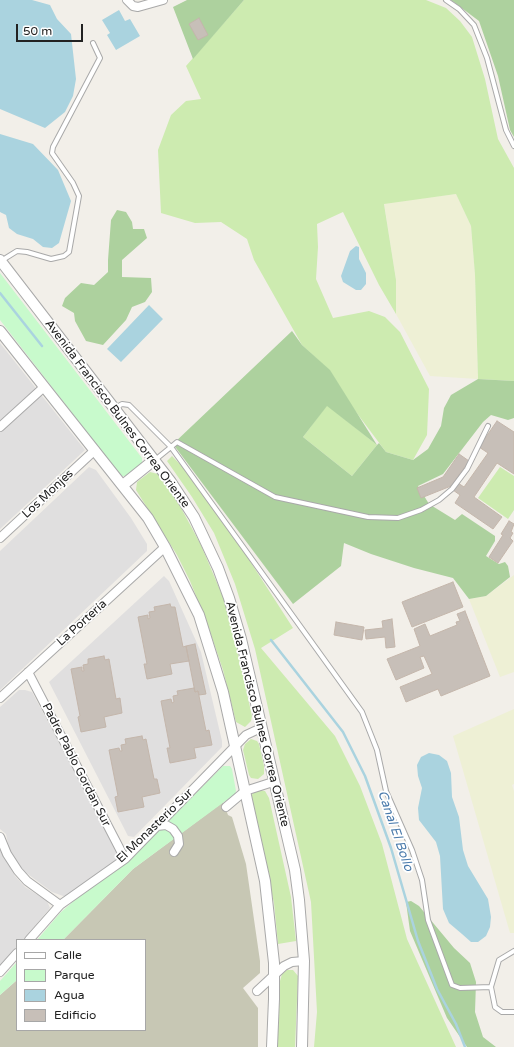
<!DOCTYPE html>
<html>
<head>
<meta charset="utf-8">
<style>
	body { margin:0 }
	#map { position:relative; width:514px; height:1047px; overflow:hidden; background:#f2efe9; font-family:"Varela Round",sans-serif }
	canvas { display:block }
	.legend { position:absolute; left:16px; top:939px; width:130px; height:92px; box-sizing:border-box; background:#fff; border:1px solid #a7a7a7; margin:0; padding:5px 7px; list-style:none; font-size:12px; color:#222 }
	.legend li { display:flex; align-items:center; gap:8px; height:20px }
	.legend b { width:20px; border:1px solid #a7a7a7 }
	.scale { position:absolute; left:16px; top:24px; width:67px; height:18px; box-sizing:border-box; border:2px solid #222; border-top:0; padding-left:5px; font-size:12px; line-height:14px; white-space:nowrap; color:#222; -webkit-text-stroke:3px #fff; paint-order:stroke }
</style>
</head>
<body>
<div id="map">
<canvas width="514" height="1047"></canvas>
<ul class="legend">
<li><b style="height:5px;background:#fff"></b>Calle</li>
<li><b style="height:11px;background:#c8facc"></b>Parque</li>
<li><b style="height:11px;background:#aad3df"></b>Agua</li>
<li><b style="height:11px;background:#c7bfb8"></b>Edificio</li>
</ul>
<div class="scale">50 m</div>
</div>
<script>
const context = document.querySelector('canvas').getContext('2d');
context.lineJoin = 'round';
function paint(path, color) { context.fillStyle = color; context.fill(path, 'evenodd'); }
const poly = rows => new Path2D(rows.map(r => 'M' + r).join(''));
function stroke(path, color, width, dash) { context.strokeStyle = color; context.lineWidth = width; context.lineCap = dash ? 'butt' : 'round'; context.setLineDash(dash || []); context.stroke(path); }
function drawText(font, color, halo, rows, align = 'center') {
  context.font = font + ' "Varela Round",sans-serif'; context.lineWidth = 3.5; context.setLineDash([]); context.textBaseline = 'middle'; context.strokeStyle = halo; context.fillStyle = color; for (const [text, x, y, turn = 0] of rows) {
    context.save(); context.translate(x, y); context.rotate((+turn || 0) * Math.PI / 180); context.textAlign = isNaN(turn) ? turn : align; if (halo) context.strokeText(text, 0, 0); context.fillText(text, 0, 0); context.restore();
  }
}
const residential = poly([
	[0,343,85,450,0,529],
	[89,467,96,470,131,518,147,544,147,551,0,690,0,551],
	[164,576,169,581,201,652,222,741,222,747,134,837,128,836,49,682],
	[19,690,25,690,32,692,118,853,118,858,115,861,66,897,52,892,25,872,16,862,9,848,6,834,0,829,0,707],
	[0,849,15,876,25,887,47,901,50,908,23,940,17,940,17,947,0,966]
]);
const construction = poly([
	[223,802,228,815,232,817,246,864,260,961,260,973,243,988,258,1008,258,1047,0,1047,0,995,17,980,17,1030,145,1030,145,940,63,940,133,869]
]);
const farmland = poly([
	[456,194,471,226,475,274,478,379,430,376,396,314,396,280,384,203],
	[514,575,514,672,500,677,469,599,486,596],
	[514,709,514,784,512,785,514,791,514,933,510,933,453,736]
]);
const grass = poly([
	[244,0,426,0,446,8,460,21,472,37,485,79,498,139,514,168,514,381,478,379,475,275,471,226,456,194,384,204,396,280,396,314,379,285,343,212,317,224,318,247,316,279,333,318,369,311,385,317,400,332,429,389,427,435,413,460,386,452,353,408,330,371,302,345,254,260,247,239,221,222,195,223,161,213,158,150,171,115,186,101,201,99,186,66],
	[327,405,377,445,352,476,303,437],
	[172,456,203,488,293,628,261,648,335,736,360,786,382,844,407,939,456,1047,314,1047,317,1012,311,902,255,649,235,584,214,533,192,497,167,461],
	[500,467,514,476,514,510,508,519,478,498],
	[150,472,158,474,180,506,201,545,223,597,235,640,252,716,251,721,245,727,236,722,223,670,207,623,190,581,177,555,136,490,137,482],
	[251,739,257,741,259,744,264,766,264,774,258,779,251,778,249,775,243,750,245,744],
	[259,790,265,791,269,798,291,897,296,941,278,944,274,903,250,798,253,793],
	[287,970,293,970,298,976,295,1047,276,1047,279,1019,280,981,282,974]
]);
const forest = poly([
	[187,0,244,0,193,59,173,7],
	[451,0,514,0,514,137,510,130,498,76,479,21],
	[117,210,126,212,132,222,133,229,144,229,147,238,122,260,122,277,151,278,152,292,145,302,132,307,126,320,103,345,86,341,75,321,74,313,62,306,65,298,81,283,94,285,108,272,108,260,111,220],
	[292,331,302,345,330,370,377,445,379,443,386,452,413,460,428,449,441,426,444,408,451,395,478,379,514,381,514,418,508,420,491,415,483,422,443,474,418,486,429,504,455,520,462,514,495,536,495,541,486,556,499,564,505,562,508,566,510,577,486,596,469,599,453,578,414,568,371,554,344,543,341,566,293,604,173,444],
	[327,406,377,445,352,476,303,437],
	[411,901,419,906,454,948,470,963,476,982,475,1012,483,1037,496,1047,467,1047,447,1018,410,931,406,902]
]);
const park = poly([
	[0,273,142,458,142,465,128,476,121,476,0,320],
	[223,766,230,766,232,769,236,791,235,794,133,869,63,940,37,940,60,913,76,899,130,860],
	[17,962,17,980,0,995,0,981]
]);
const water = poly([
	[0,0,32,0,50,5,57,19,71,34,76,79,73,96,65,112,45,128,0,109],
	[119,10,125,21,130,19,140,36,116,50,107,35,110,33,102,20],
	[0,134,33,144,58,170,71,201,59,243,52,248,43,247,33,239,17,234,9,228,6,215,0,212],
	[356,246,359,247,359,259,366,273,366,284,361,290,356,290,343,282,341,276,350,251],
	[149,305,163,319,121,362,107,349],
	[429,753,439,755,447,761,451,773,452,797,459,817,463,850,468,866,488,899,491,917,490,927,486,936,478,942,471,942,462,934,449,923,443,909,440,856,436,842,419,820,418,808,422,788,418,776,417,765,421,757]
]);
const stream = poly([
	[0,293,42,346],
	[271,640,343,732,365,776,391,848,418,941,437,989,456,1024,465,1047]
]);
const building = poly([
	[199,18,208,35,198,40,189,24,199,18],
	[497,421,514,432,514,474,497,463,474,497,502,517,493,529,455,503,460,495,453,490,458,483,464,487,488,453,479,447,497,421],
	[459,454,469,461,451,486,421,498,417,488,443,477,459,454],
	[509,521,514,524,511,532,513,533,510,538,513,541,498,563,489,557,503,535,501,534,509,521],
	[453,582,463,607,412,627,402,602,453,582],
	[170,604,171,607,175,607,183,647,186,646,189,661,170,664,172,674,147,679,144,664,147,664,138,617,148,615,148,619,150,618,149,612,155,611,154,607,170,604],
	[465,611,490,676,441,696,438,689,406,702,400,687,432,674,424,656,420,657,424,668,396,680,387,659,420,646,414,629,425,624,430,636,457,625,456,622,460,621,457,614,465,611],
	[392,619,395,647,386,648,385,637,366,639,365,630,383,628,382,621,392,619],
	[336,622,364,627,362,640,334,635,336,622],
	[195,644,206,694,199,695,198,691,195,692,186,646,195,644],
	[104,656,105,660,109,659,116,699,120,698,122,713,104,717,106,727,81,732,78,717,80,716,71,669,82,667,82,671,84,671,83,665,88,664,88,659,104,656],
	[194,688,195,692,198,691,206,731,209,730,212,745,194,748,196,758,170,763,167,748,170,748,161,701,171,699,172,703,174,702,173,696,178,695,177,691,194,688],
	[142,736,143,740,146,739,154,779,157,779,160,793,142,797,144,807,118,812,115,797,118,796,109,750,119,748,120,751,122,751,121,745,126,744,125,739,142,736]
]);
const service = poly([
	[446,0,459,9,474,25,487,58,506,130,514,146],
	[1,261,17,251,27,252,51,259,64,256,69,252,79,196,73,183,52,153,53,147,100,58,93,43],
	[115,408,122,404,129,405,171,447,177,442,275,497,368,517,398,518,421,510,439,500,452,489,467,469,488,426],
	[155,460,171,447,362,712,377,750,386,791,412,850,422,880,428,920,452,985,460,988,491,987],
	[514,951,499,960,491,987,495,1007,502,1012,514,1012]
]);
const minor = poly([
	[127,0,133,6,138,7,163,0],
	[0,427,44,387],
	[0,538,95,450],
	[28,672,125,859],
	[0,698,165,547],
	[226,807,245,791,273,782],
	[157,826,166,825,173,829,178,836,179,844,174,852],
	[0,837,7,854,18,871,27,881,60,905],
	[29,940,60,905,125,859,246,735,261,728],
	[0,972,17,953],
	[257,991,284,966,292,962,304,961]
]);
const tertiary = poly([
	[0,260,171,482,194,517,218,568,229,598,241,639,295,870,299,900,304,961,302,1047],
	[0,331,148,518,165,547,199,615,223,692,265,881,274,963,274,999,272,1047],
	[123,485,154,460]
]);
const streetNames = [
	["Avenida Francisco Bulnes Correa Oriente",117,414,53],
	["Los Monjes",48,494,-43],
	["La Portería",82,623,-42],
	["Avenida Francisco Bulnes Correa Oriente",257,714,76],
	["Padre Pablo Gordan Sur",76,765,63],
	["El Monasterio Sur",155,826,-44]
];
const waterNames = [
	["Canal El Bollo",395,831,71]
];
paint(residential, '#e0dfdf');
paint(construction, '#c7c7b4');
paint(farmland, '#eef0d5');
paint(grass, '#cdebb0');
paint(forest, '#add19e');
paint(park, '#c8facc');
paint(water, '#aad3df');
stroke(stream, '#aad3df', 2.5);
paint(building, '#c7bfb8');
stroke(building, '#c4b6ab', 1);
stroke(service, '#a9a9a9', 6);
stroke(minor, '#a9a9a9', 10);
stroke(tertiary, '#a9a9a9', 12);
stroke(service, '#fff', 4);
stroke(minor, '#fff', 8);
stroke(tertiary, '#fff', 10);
drawText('12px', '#222', '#fff', streetNames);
drawText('italic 13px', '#4a7aab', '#fff', waterNames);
</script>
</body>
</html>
